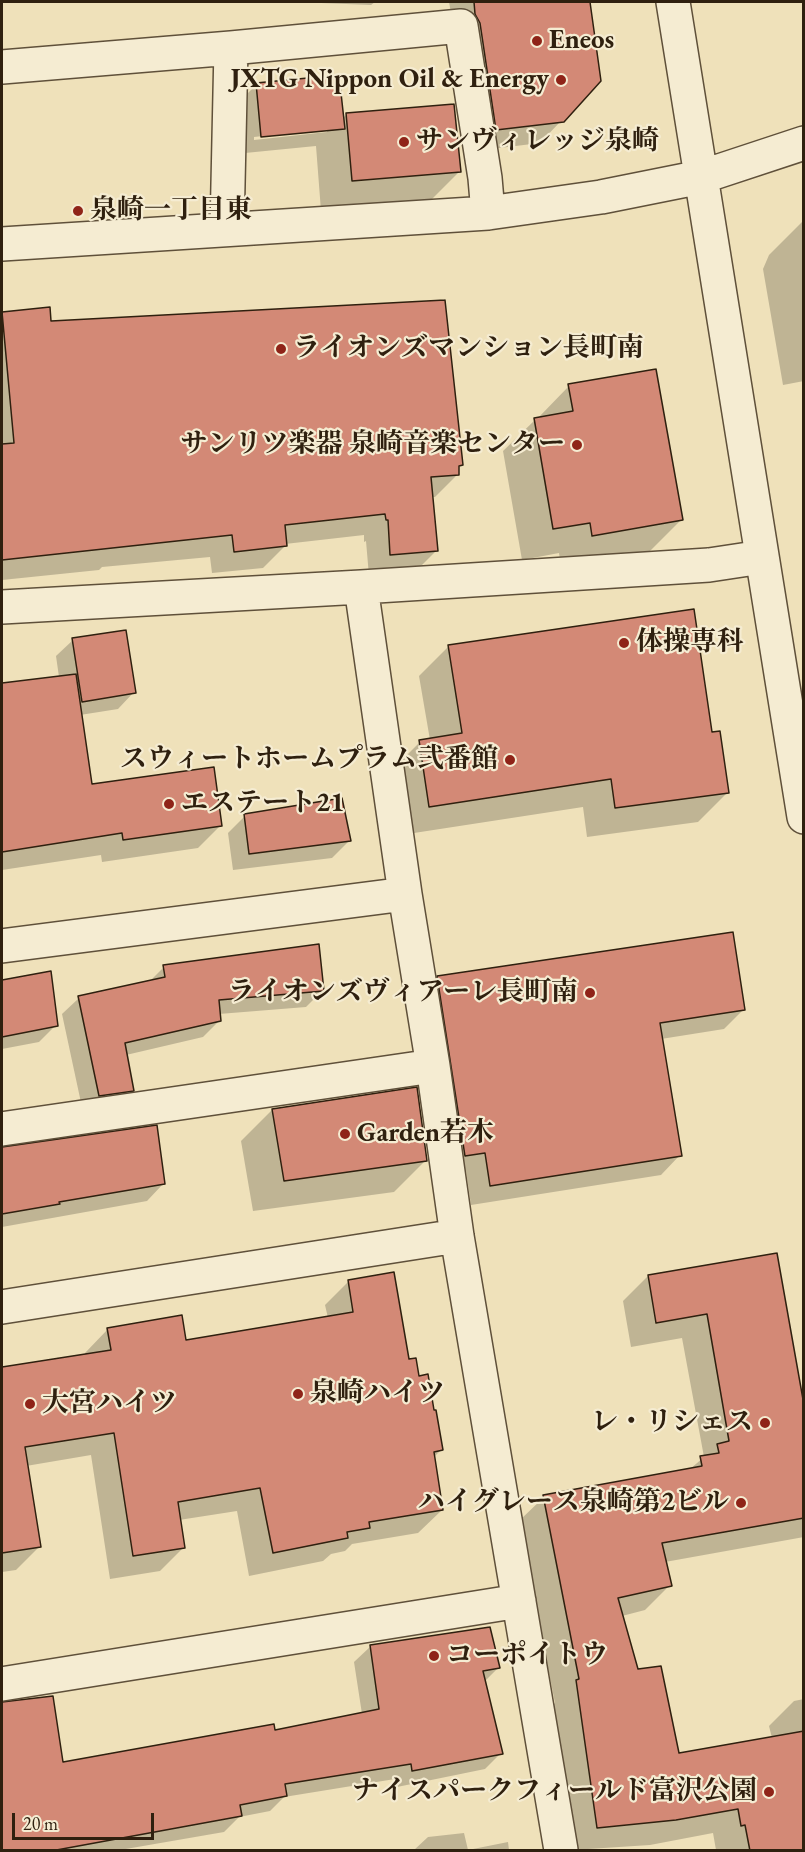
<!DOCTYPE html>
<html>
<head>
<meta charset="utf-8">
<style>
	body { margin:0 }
	#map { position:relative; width:805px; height:1852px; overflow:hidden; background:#efe1ba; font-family:"EB Garamond",serif }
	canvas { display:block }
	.frame { position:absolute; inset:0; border:3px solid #2f200f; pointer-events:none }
	.scale { position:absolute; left:12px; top:1813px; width:142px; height:27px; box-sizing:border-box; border:3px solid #2f200f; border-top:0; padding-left:8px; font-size:18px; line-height:21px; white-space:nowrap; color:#2f200f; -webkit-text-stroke:4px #f5ecd2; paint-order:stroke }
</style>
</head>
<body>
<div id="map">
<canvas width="805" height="1852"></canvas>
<div class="frame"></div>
<div class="scale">20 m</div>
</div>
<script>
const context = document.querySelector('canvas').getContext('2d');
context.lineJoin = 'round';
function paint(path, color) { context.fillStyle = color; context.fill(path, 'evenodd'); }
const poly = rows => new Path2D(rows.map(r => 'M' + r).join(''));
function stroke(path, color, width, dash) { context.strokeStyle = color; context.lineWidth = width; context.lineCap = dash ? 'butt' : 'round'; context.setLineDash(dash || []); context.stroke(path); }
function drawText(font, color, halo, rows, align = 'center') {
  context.font = font + ' "EB Garamond","Noto Serif JP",serif'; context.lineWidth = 4.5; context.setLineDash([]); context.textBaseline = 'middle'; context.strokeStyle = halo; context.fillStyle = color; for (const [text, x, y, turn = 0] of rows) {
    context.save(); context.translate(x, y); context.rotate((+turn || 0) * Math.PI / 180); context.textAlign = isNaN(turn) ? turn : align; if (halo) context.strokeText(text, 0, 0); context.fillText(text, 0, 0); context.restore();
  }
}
const shadow = poly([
	[296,2,375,2,371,5],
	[449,2,589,2,600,80,540,143,475,151],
	[257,84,342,119,347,114,460,171,428,203,321,211,316,146,245,153,240,101],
	[327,129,327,132,254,140,254,137],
	[804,220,804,381,783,385,763,269,769,255],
	[48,309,50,322,461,464,457,468,457,475,435,497,431,497,436,551,414,573,369,576,366,541,364,542,364,535,285,544,285,546,263,568,212,573,210,557,102,567,99,570,2,580,2,313],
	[569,386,681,520,650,551,561,567,559,553,522,560,503,451,535,420,537,419],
	[73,640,134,692,118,709,80,715,91,786,220,826,198,848,102,862,101,855,2,870,2,684,59,677,56,656],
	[448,647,711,734,727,793,698,822,587,837,583,807,401,835,391,771,420,742,430,740,419,676],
	[245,816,349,841,332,858,233,870,228,833],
	[164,967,323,990,306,1007,219,1014,220,1020,203,1037,126,1055,132,1090,116,1107,83,1112,62,1014,79,998,148,983],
	[50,973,56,1025,39,1042,2,1049,2,982],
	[438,977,743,1010,724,1029,661,1039,680,1155,661,1175,471,1205,466,1171,446,1174,419,996],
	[272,1110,426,1160,394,1192,253,1211,241,1141],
	[2,1149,5,1149,163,1184,147,1201,2,1227],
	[776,1255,804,1413,804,1537,665,1562,670,1585,645,1610,622,1616,637,1671,678,1755,772,1738,769,1726,794,1701,804,1699,804,1850,716,1850,713,1833,650,1845,573,1850,552,1706,555,1703,519,1521,544,1497,689,1470,704,1457,682,1338,631,1347,623,1301,648,1276],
	[349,1281,408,1360,417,1377,441,1450,433,1458,442,1510,418,1533,352,1544,345,1551,331,1554,323,1561,249,1576,237,1511,179,1520,184,1547,160,1571,110,1579,91,1455,26,1466,40,1546,16,1570,2,1572,2,1369,85,1355,85,1353,108,1329,184,1342,328,1318,325,1305],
	[371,1646,498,1668,484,1682,501,1753,485,1769,397,1787,395,1779,284,1797,270,1811,239,1817,224,1832,120,1850,2,1850,2,1704,5,1704,62,1764,274,1732,362,1714,354,1662],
	[464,1833,468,1850,508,1842,509,1850,414,1850,428,1837]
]);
const building = poly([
	[474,2,590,2,601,81,564,122,496,130,480,23,475,14,474,2],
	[339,75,345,129,261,137,256,83,339,75],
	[454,104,461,172,352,181,346,113,454,104],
	[445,300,463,465,459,466,459,475,431,477,438,551,390,555,388,520,386,520,385,514,285,525,287,546,234,552,232,535,2,560,2,444,14,443,2,312,50,307,51,321,445,300],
	[656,369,683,520,592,536,590,523,553,529,534,418,573,411,568,384,656,369],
	[694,609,712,732,720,731,729,793,615,808,611,779,429,807,419,740,462,733,448,645,694,609],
	[126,630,136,693,82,702,72,638,126,630],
	[76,674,92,784,214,767,222,826,123,840,122,833,2,852,2,683,76,674],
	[342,798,351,841,249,854,244,814,342,798],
	[733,932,745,1010,660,1023,682,1156,490,1186,485,1153,465,1156,437,976,733,932],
	[319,944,324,991,219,1000,221,1021,125,1043,134,1091,99,1096,78,996,165,977,163,965,319,944],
	[51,971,58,1026,2,1037,2,980,51,971],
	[417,1087,427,1161,284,1181,272,1109,417,1087],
	[157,1125,165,1184,59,1202,60,1204,2,1214,2,1147,157,1125],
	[777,1253,804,1405,804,1518,662,1543,672,1586,618,1598,638,1669,661,1666,679,1753,804,1731,804,1851,750,1851,745,1825,741,1826,738,1809,676,1820,597,1828,576,1680,579,1679,543,1495,702,1466,700,1456,719,1453,717,1444,729,1441,707,1314,656,1323,648,1275,777,1253],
	[394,1272,409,1359,416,1358,419,1376,428,1374,434,1410,436,1410,443,1450,434,1452,443,1510,369,1522,370,1528,347,1532,348,1538,273,1553,260,1488,178,1502,185,1548,133,1556,114,1433,25,1447,41,1547,2,1553,2,1367,111,1350,107,1328,182,1315,186,1340,353,1312,348,1280,394,1272],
	[490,1627,500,1668,483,1671,503,1754,412,1771,411,1764,285,1784,287,1796,240,1805,242,1816,51,1851,2,1851,2,1702,53,1696,63,1762,274,1724,275,1730,379,1709,370,1645,490,1627]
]);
const minor = poly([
	[673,2,804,817],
	[2,67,231,48,461,26,485,178,488,213],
	[227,229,231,48],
	[2,244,488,213,601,197,701,177,804,143],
	[361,587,405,894,433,1066,457,1236,561,1850],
	[2,607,361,587,709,565,762,557],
	[2,946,405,894],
	[2,1129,433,1066],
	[2,1307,457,1236],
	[2,1684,519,1601]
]);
const markers = [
	[537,41,6,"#8f2418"],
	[561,80,6,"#8f2418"],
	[404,142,6,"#8f2418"],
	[78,211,6,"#8f2418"],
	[281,349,6,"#8f2418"],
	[577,445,6,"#8f2418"],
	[624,643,6,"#8f2418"],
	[510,760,6,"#8f2418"],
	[169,804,6,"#8f2418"],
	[590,993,6,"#8f2418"],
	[345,1134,6,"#8f2418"],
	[298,1394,6,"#8f2418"],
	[30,1404,6,"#8f2418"],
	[765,1423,6,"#8f2418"],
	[741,1503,6,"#8f2418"],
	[434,1656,6,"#8f2418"],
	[769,1792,6,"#8f2418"]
];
const poiNames = [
	["Eneos",549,41],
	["JXTG Nippon Oil & Energy",549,80,"right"],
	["サンヴィレッジ泉崎",416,142],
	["泉崎一丁目東",90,211],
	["ライオンズマンション長町南",293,349],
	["サンリツ楽器 泉崎音楽センター",565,445,"right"],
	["体操専科",636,643],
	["スウィートホームプラム弐番館",498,760,"right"],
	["エステート21",181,804],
	["ライオンズヴィアーレ長町南",578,993,"right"],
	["Garden若木",357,1134],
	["泉崎ハイツ",310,1394],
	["大宮ハイツ",42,1404],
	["レ・リシェス",753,1423,"right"],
	["ハイグレース泉崎第2ビル",729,1503,"right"],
	["コーポイトウ",446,1656],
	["ナイスパークフィールド富沢公園",757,1792,"right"]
];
paint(shadow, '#0003');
paint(building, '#d38976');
stroke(building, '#2f200f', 1.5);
stroke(minor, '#5f503a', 36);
stroke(minor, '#f5ecd2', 33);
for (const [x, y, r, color] of markers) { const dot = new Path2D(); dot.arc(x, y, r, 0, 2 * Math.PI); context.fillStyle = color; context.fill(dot); stroke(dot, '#f5ecd2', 2); }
drawText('bold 27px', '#2f200f', '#f5ecd2', poiNames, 'left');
</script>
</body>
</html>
